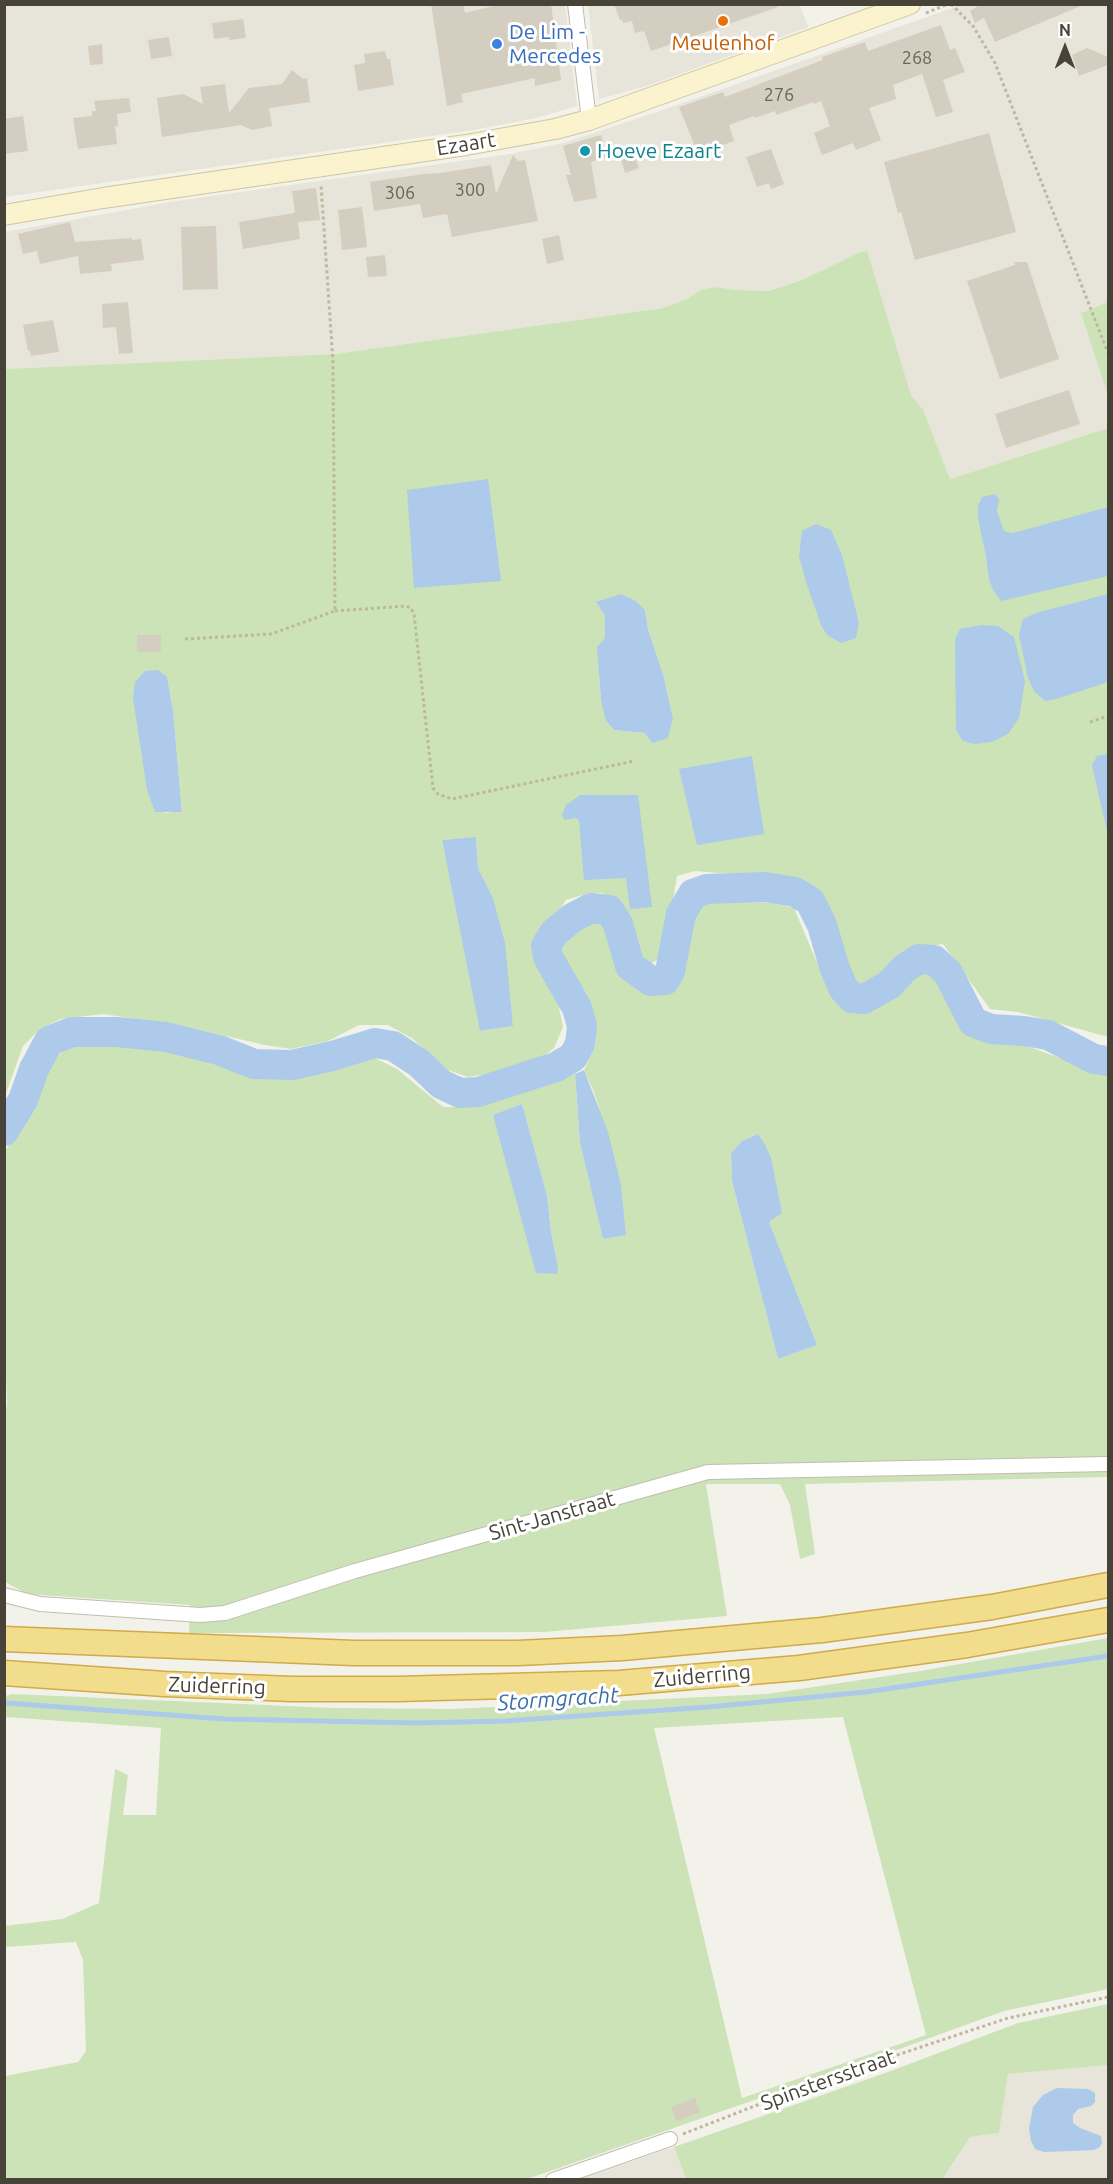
<!DOCTYPE html>
<html>
<head>
<meta charset="utf-8">
<style>
	body { margin:0 }
	#map { position:relative; width:1113px; height:2184px; overflow:hidden; background:#f3f2ea; font-family:Ubuntu,sans-serif }
	canvas { display:block }
	.frame { position:absolute; inset:0; border:6px solid #474339; pointer-events:none }
	.north { position:absolute; left:1035px; top:18px; width:60px; height:60px; -webkit-text-stroke:4px #fff; paint-order:stroke; rotate:0deg; font-size:16px; font-weight:700; line-height:24px; text-align:center; color:#474339 }
	.north::after { content:''; display:block; margin:auto; width:21px; height:27px; background:#474339; clip-path:polygon(50% 0,100% 100%,50% 72%,0 100%) }
</style>
</head>
<body>
<div id="map">
<canvas width="1113" height="2184"></canvas>
<div class="frame"></div>
<div class="north">N</div>
</div>
<script>
const context = document.querySelector('canvas').getContext('2d');
context.lineJoin = 'round';
function paint(path, color) { context.fillStyle = color; context.fill(path, 'evenodd'); }
const poly = rows => new Path2D(rows.map(r => 'M' + r).join(''));
function stroke(path, color, width, dash) { context.strokeStyle = color; context.lineWidth = width; context.lineCap = dash ? 'butt' : 'round'; context.setLineDash(dash || []); context.stroke(path); }
function drawText(font, color, halo, rows, align = 'center') {
  context.font = font + ' Ubuntu,sans-serif'; context.lineWidth = 6; context.setLineDash([]); context.textBaseline = 'middle'; context.strokeStyle = halo; context.fillStyle = color; for (const [text, x, y, turn = 0] of rows) {
    context.save(); context.translate(x, y); context.rotate((+turn || 0) * Math.PI / 180); context.textAlign = isNaN(turn) ? turn : align; if (halo) context.strokeText(text, 0, 0); context.fillText(text, 0, 0); context.restore();
  }
}
const residential = poly([
	[5,5,565,5,577,106,536,118,473,130,5,197],
	[588,5,799,5,809,27,647,86,599,99],
	[961,5,1108,5,1108,302,1081,313,1108,396,1108,428,950,479,923,411,911,395,866,251,858,253,802,280,769,291,736,290,715,287,701,290,685,300,663,308,335,354,5,369,5,232,170,202,510,154,563,143,657,112],
	[1108,2065,1108,2179,943,2180,970,2137,999,2133,1008,2074],
	[674,2147,686,2179,577,2180]
]);
const green = poly([
	[867,251,911,395,923,410,950,479,1108,428,1108,1037,1018,1012,990,1009,943,944,931,946,905,961,878,981,854,988,847,982,839,944,824,902,814,889,798,879,778,875,718,873,695,871,677,876,668,930,658,959,648,966,638,959,624,915,612,899,602,893,586,894,566,900,557,913,545,923,531,950,541,974,558,1003,563,1027,554,1048,536,1063,499,1072,468,1077,448,1070,413,1039,388,1025,359,1025,328,1041,291,1049,265,1045,178,1025,103,1014,61,1019,40,1029,23,1046,5,1096,5,369,335,354,663,308,685,300,701,290,715,287,736,290,769,291,802,280,858,253],
	[596,602,645,610,648,629,663,674,673,718,645,733,614,730,606,721,601,701,599,674,605,638,605,616],
	[167,677,173,710,182,811,165,813],
	[476,838,478,868,493,898,504,943,513,1026,481,1031,442,840],
	[1108,302,1108,396,1081,313],
	[725,901,772,903,794,908,829,991,853,1013,880,1004,908,985,917,974,929,972,943,990,970,1035,980,1040,1024,1045,1096,1071,1108,1073,1108,1477,805,1484,815,1554,800,1559,790,1505,780,1484,706,1484,727,1616,544,1632,189,1633,190,1605,27,1594,5,1582,4,1425,7,1403,5,1350,5,1151,21,1127,55,1058,62,1052,76,1045,96,1044,164,1048,204,1059,229,1070,258,1075,295,1077,321,1072,350,1059,373,1057,397,1069,443,1107,467,1107,484,1103,575,1074,580,1143,603,1239,611,1237,599,1108,594,1092,584,1070,595,1047,596,1020,562,957,560,942,588,919,596,919,605,927,620,972,636,985,654,994,669,991,681,982,688,931,696,910,709,903],
	[522,1104,547,1195,551,1232,558,1267,493,1116],
	[758,1134,763,1141,768,1221,817,1345,778,1359,732,1181,731,1153,742,1141],
	[1108,1638,1108,1989,1004,2011,872,2059,527,2179,5,2179,5,2076,78,2062,86,2051,83,1960,76,1942,5,1947,5,1926,62,1919,99,1903,115,1769,128,1775,123,1815,156,1815,161,1728,5,1717,5,1696,12,1694,334,1708,452,1709,767,1694,920,1671],
	[843,1717,926,2035,742,2098,654,1728],
	[1108,2004,1108,2065,1008,2074,999,2133,970,2137,943,2179,686,2179,674,2147,888,2072,1018,2023]
]);
const water = poly([
	[488,479,501,581,414,588,407,490],
	[995,494,999,499,997,511,1004,531,1013,533,1108,507,1108,576,1001,601,993,590,989,579,986,556,978,519,978,506,982,497],
	[816,524,831,530,842,555,859,623,856,638,841,643,827,635,821,625,807,585,799,556,802,531],
	[621,594,634,600,645,610,648,629,663,674,673,718,668,738,652,743,645,733,614,730,606,721,601,701,597,647,605,638,605,616,596,602],
	[1108,594,1108,682,1056,699,1045,701,1034,691,1028,678,1019,635,1023,619,1036,613],
	[981,625,998,626,1014,637,1025,681,1019,718,1008,734,991,742,974,744,963,741,956,730,955,639,960,629],
	[158,670,167,677,173,710,182,812,155,812,147,790,133,698,135,682,145,671],
	[1108,754,1108,836,1092,765,1097,756],
	[752,756,764,834,697,845,679,769],
	[580,795,638,795,652,907,630,909,626,878,584,880,579,820,575,818,565,820,562,815,566,805],
	[476,837,478,868,493,898,505,943,513,1026,480,1031,442,840],
	[584,1070,608,1132,621,1185,626,1235,603,1239,580,1143,575,1074],
	[522,1104,547,1195,551,1232,558,1267,557,1274,536,1273,493,1115],
	[758,1134,763,1141,771,1158,782,1213,769,1222,817,1345,778,1359,732,1181,731,1153,742,1141],
	[1057,2088,1088,2089,1095,2093,1095,2102,1091,2106,1078,2109,1073,2115,1073,2123,1080,2128,1101,2136,1102,2142,1100,2147,1094,2150,1044,2152,1035,2149,1031,2141,1029,2128,1033,2107,1043,2095]
]);
const stream = poly([
	[6,1703,224,1719,416,1723,505,1721,709,1707,866,1692,1108,1656]
]);
const river = poly([
	[4,1131,23,1100,34,1069,49,1041,72,1032,117,1032,166,1037,219,1050,254,1064,292,1065,332,1056,375,1043,393,1046,419,1063,441,1084,460,1093,478,1092,556,1067,573,1057,580,1044,582,1026,577,1008,548,957,546,946,554,933,572,918,591,908,609,910,618,924,630,966,651,981,665,980,670,971,681,914,693,894,707,889,765,887,795,892,810,901,822,925,834,966,843,988,852,998,864,999,889,985,905,968,919,959,934,960,948,973,973,1022,991,1029,1024,1031,1048,1035,1094,1059,1108,1061]
]);
const building = poly([
	[431,4,463,4,465,13,501,4,551,4,561,80,535,86,535,78,461,94,463,102,447,106],
	[614,4,777,4,778,7,651,51,644,31,635,33,632,21,623,23,622,19,620,20],
	[977,4,1083,4,1083,5,995,42,984,18,975,23,970,11,978,6],
	[243,19,246,38,229,40,229,37,214,39,212,23],
	[941,25,950,50,955,48,965,72,943,80,953,112,936,117,922,74,893,85,896,99,869,108,881,140,856,150,853,143,822,155,814,133,830,126,821,101,814,104,814,102,776,115,775,111,755,118,754,116,729,125,734,141,712,149,710,142,696,149,679,107,723,92,725,97,823,60,822,57,865,42,868,51],
	[169,37,172,56,151,59,148,40],
	[102,44,103,64,90,65,88,46],
	[1087,48,1108,57,1108,65,1079,76,1072,55],
	[385,51,387,59,390,59,394,85,358,91,354,65,365,63,364,54],
	[292,70,303,79,307,78,310,102,269,108,272,126,252,130,241,125,162,137,157,98,183,94,203,104,200,87,225,84,229,113,249,88,282,84],
	[129,98,131,112,117,114,118,126,115,126,117,144,78,149,73,118,92,116,92,111,96,111,94,101],
	[23,116,28,151,4,154,4,119],
	[989,133,1016,232,915,260,901,212,898,213,884,162],
	[601,135,607,157,591,162,597,198,574,202,566,175,571,175,563,146],
	[771,149,784,184,771,189,769,183,757,187,746,157],
	[634,154,639,168,625,173,621,159],
	[513,155,518,161,525,160,538,221,452,237,447,214,423,218,420,204,374,211,370,182,424,174,441,173,491,165,496,194],
	[316,188,320,220,298,222,300,239,243,249,239,222,295,213,292,191],
	[362,207,367,247,342,250,338,210],
	[70,222,75,242,132,238,132,240,141,239,144,260,111,264,112,271,80,274,78,256,40,264,37,251,23,254,18,234],
	[216,226,218,289,183,290,181,227],
	[559,235,564,260,547,264,542,239],
	[385,255,387,276,368,277,366,257],
	[1014,262,1027,262,1059,359,1000,379,967,281,1015,265],
	[128,302,133,353,119,354,116,327,103,328,102,304],
	[53,320,59,352,31,356,30,351,28,351,23,325],
	[1069,390,1080,424,1006,448,995,414],
	[137,635,161,635,161,652,137,652],
	[695,2098,700,2112,676,2121,671,2107]
]);
const path = poly([
	[951,4,973,26,995,63,1108,353],
	[926,13,948,4],
	[335,611,406,606,411,608,414,614,433,788,438,794,452,799,634,761],
	[185,639,271,634,335,611,333,362,321,185],
	[1090,722,1108,716],
	[683,2134,816,2082,1008,2018,1108,1997]
]);
const minor = poly([
	[575,4,589,120],
	[4,1595,40,1604,200,1615,225,1613,355,1571,708,1472,1108,1464],
	[553,2180,670,2139]
]);
const secondary = poly([
	[4,215,103,198,466,145,555,129,589,120,910,4]
]);
const trunk = poly([
	[4,1639,354,1653,518,1653,622,1648,822,1630,992,1607,1108,1585],
	[4,1673,165,1684,292,1689,398,1689,619,1683,799,1668,967,1645,1108,1620]
]);
const markers = [
	[723,21,6,"#e8710a"],
	[497,44,6,"#3f7fe0"],
	[585,151,6,"#0f9aa8"]
];
const numberNames = [
	["268",917,58],
	["276",779,95],
	["300",470,190],
	["306",400,193]
];
const shopNames = [
	["De Lim -",509,32],
	["Mercedes",509,56]
];
const foodNames = [
	["Meulenhof",723,43]
];
const streetNames = [
	["Ezaart",466,144,-9],
	["Sint-Janstraat",552,1516,-16],
	["Zuiderring",702,1676,-5],
	["Zuiderring",217,1686,2],
	["Spinstersstraat",828,2080,-20]
];
const cultureNames = [
	["Hoeve Ezaart",597,151]
];
const waterNames = [
	["Stormgracht",558,1699,-4]
];
paint(residential, '#e7e4d9');
paint(green, '#cbe3b7');
paint(water, '#adcaea');
stroke(stream, '#adcaea', 5);
stroke(river, '#adcaea', 30);
paint(building, '#d4cec0');
stroke(minor, '#c1bdb0', 16);
stroke(secondary, '#cec79e', 22);
stroke(trunk, '#cfab49', 27);
stroke(path, '#beb7a0', 3, [3, 3]);
stroke(minor, '#fff', 14);
stroke(secondary, '#faf3ce', 20);
stroke(trunk, '#f2dd8d', 24);
for (const [x, y, r, color] of markers) { const dot = new Path2D(); dot.arc(x, y, r, 0, 2 * Math.PI); context.fillStyle = color; context.fill(dot); stroke(dot, '#fff', 2); }
drawText('18px', '#6a665b', null, numberNames);
drawText('21px', '#366cbe', '#fff', shopNames, 'left');
drawText('21px', '#c56008', '#fff', foodNames);
drawText('21px', '#474339', '#fff', streetNames);
drawText('21px', '#0d838f', '#fff', cultureNames, 'left');
drawText('italic 22px', '#3c6fa9', '#fff', waterNames);
</script>
</body>
</html>
